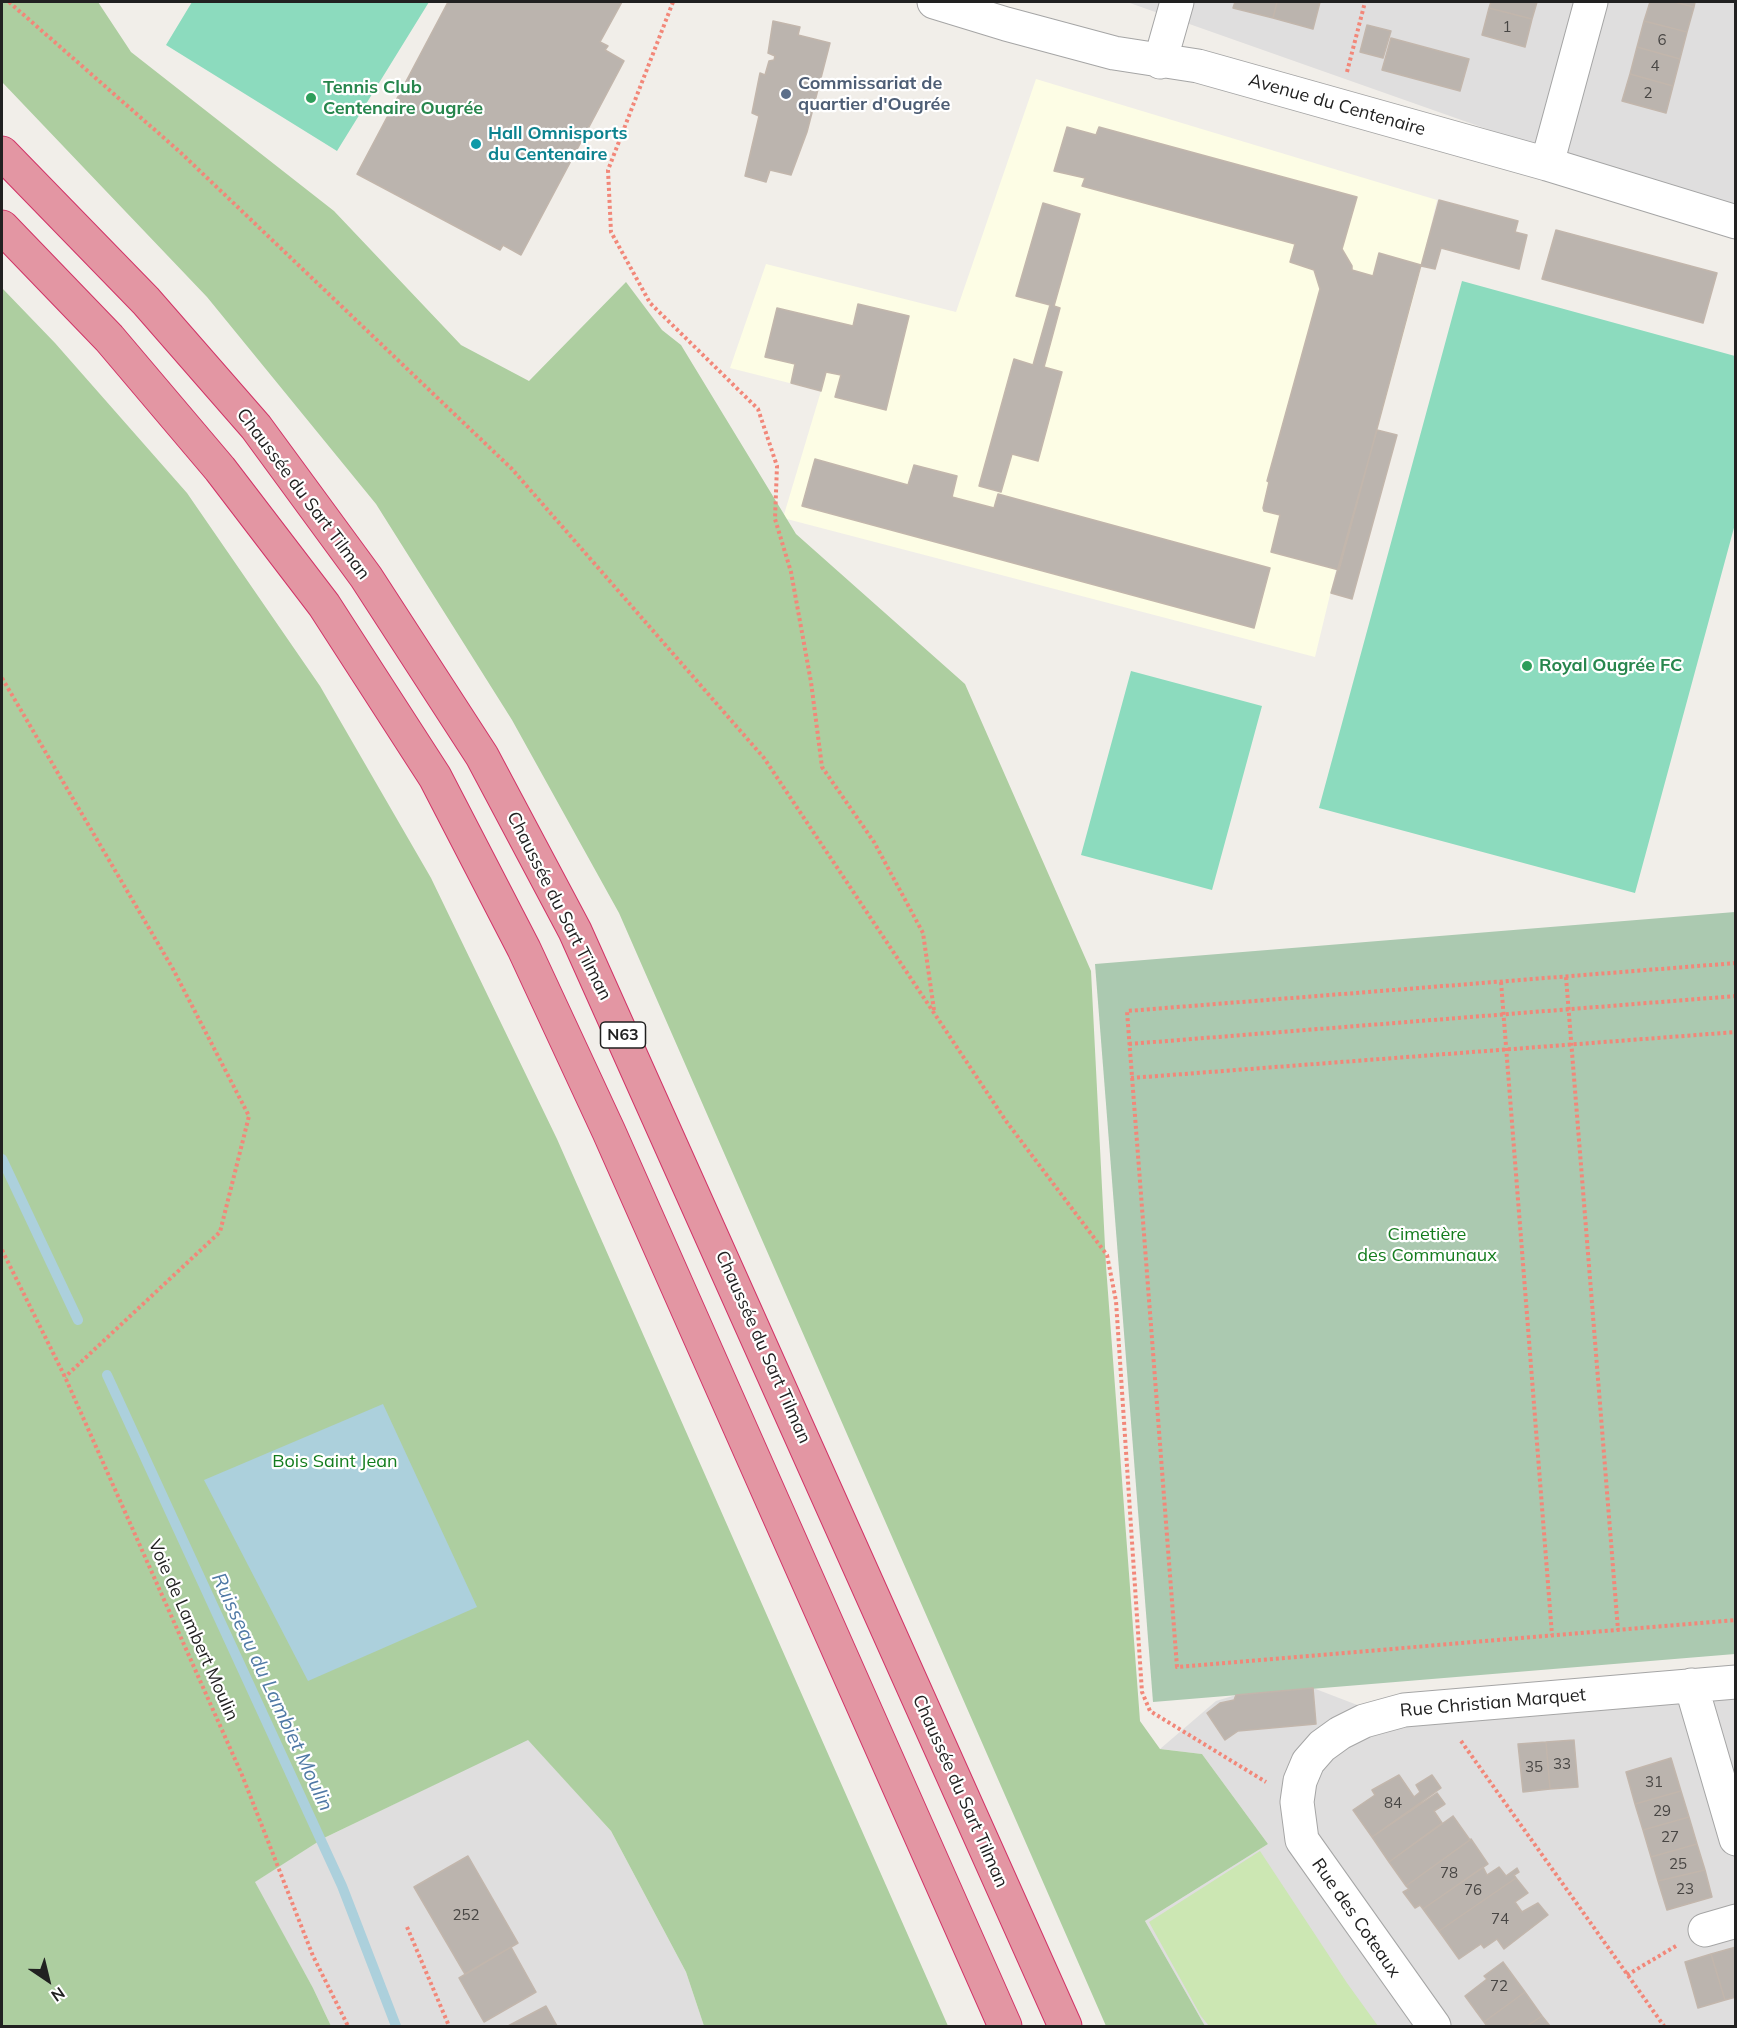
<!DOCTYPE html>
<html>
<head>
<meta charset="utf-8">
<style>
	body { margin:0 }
	#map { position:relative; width:1737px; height:2028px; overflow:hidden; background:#f1eee9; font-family:Mulish,sans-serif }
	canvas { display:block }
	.frame { position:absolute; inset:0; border:3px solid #212121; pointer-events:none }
	.north { position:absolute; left:18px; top:1950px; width:60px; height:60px; -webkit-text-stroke:4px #fff; paint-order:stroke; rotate:145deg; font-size:16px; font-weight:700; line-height:24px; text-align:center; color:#212121 }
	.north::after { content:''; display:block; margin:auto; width:21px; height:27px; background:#212121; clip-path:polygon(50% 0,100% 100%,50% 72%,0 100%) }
</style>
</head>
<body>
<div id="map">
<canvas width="1737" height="2028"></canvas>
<div class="frame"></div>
<div class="north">N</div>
</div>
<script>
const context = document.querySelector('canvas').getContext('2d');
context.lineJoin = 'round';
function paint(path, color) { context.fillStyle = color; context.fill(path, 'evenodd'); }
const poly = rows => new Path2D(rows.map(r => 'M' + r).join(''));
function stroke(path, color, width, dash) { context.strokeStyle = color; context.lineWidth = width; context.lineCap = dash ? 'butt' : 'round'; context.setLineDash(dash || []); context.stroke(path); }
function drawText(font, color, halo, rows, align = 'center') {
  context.font = font + ' Mulish,sans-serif'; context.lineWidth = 4.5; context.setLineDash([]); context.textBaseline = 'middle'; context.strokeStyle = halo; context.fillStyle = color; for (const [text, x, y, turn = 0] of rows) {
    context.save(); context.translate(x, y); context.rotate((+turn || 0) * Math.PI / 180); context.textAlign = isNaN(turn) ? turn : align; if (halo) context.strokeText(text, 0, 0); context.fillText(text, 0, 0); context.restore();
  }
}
const residential = poly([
	[1127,2,1735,2,1735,206,1603,170],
	[1313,1688,1407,1724,1735,1696,1735,2026,1205,2026,1145,1921,1268,1844,1202,1754,1160,1749,1216,1701,1236,1695],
	[528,1739,611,1831,686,1972,704,2026,331,2026,313,1988,254,1882,324,1838]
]);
const education = poly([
	[1036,79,1437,200,1416,288,1339,570,1336,570,1315,657,783,518,821,391,730,368,766,264,956,312]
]);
const grass = poly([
	[1260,1851,1347,1983,1378,2026,1209,2026,1201,2016,1149,1922]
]);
const forest = poly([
	[2,2,98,2,131,52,334,211,461,345,529,381,626,282,662,330,681,345,796,534,965,684,1091,971,1106,1266,1140,1721,1160,1749,1202,1754,1268,1844,1145,1921,1205,2026,1106,2026,619,913,512,720,376,504,207,297,2,82],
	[2,288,55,343,187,493,320,686,431,878,557,1139,948,2026,704,2026,686,1972,611,1831,528,1740,324,1838,255,1882,313,1988,331,2026,2,2026]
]);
const cemetery = poly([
	[1735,912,1735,1654,1153,1702,1095,964]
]);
const pitch = poly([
	[192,2,429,2,337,151,166,45],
	[1462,281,1735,356,1735,524,1635,893,1319,808],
	[1131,671,1262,706,1212,890,1081,855]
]);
const water = poly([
	[383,1404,477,1607,308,1681,204,1480]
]);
const stream = poly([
	[2,1159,78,1320],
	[107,1375,342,1886,396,2026]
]);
const building = poly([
	[448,2,622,2,600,42,608,46,605,50,624,61,521,255,503,245,500,250,357,174,448,2],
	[1235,2,1277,2,1273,18,1233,8,1235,2],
	[1277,2,1320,2,1313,29,1273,18,1277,2],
	[1491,2,1537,2,1532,19,1489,8,1491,2],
	[1650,2,1674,2,1694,7,1687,32,1644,21,1650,2],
	[1674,2,1695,2,1694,7,1674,2],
	[1489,8,1532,19,1525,47,1482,35,1489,8],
	[773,21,800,27,798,35,830,43,807,132,791,175,770,170,766,182,745,176,759,116,752,113,760,73,765,75,769,61,774,60,775,56,768,53,773,21],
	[1644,21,1687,32,1680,59,1637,47,1644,21],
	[1367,25,1391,31,1383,58,1360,52,1367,25],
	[1391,38,1469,59,1460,91,1382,70,1391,38],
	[1637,47,1680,59,1673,86,1630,74,1637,47],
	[1630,74,1673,86,1666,113,1622,101,1630,74],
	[1067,127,1096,135,1099,127,1357,197,1342,249,1352,266,1352,270,1373,276,1379,253,1421,265,1339,570,1271,552,1280,515,1264,511,1263,508,1269,482,1267,481,1320,289,1314,270,1290,262,1295,244,1082,186,1085,178,1054,171,1067,127],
	[1439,200,1518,221,1515,232,1527,235,1519,269,1441,248,1435,269,1421,266,1439,200],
	[1043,203,1080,214,1054,306,1060,308,1044,367,1062,372,1038,461,1012,454,1001,492,979,486,1014,359,1033,365,1050,305,1016,296,1043,203],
	[1556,230,1717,273,1703,323,1542,279,1556,230],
	[858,304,909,316,886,410,835,397,841,375,826,372,821,391,791,383,795,364,765,357,777,308,853,326,858,304],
	[1377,430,1397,435,1352,599,1331,593,1377,430],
	[815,459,908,485,914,465,957,476,952,497,994,508,998,494,1270,568,1254,628,802,506,815,459],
	[1313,1688,1316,1724,1238,1731,1225,1740,1207,1713,1220,1703,1234,1700,1236,1695,1313,1688],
	[1574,1740,1578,1787,1550,1789,1546,1742,1574,1740],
	[1546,1742,1550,1789,1523,1792,1518,1744,1546,1742],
	[1671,1758,1681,1791,1635,1804,1626,1772,1671,1758],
	[1399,1775,1414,1797,1420,1792,1416,1785,1432,1775,1441,1788,1372,1837,1353,1810,1375,1795,1372,1790,1399,1775],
	[1681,1791,1689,1817,1643,1830,1635,1804,1681,1791],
	[1437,1793,1445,1804,1434,1811,1442,1823,1389,1862,1372,1837,1437,1793],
	[1453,1816,1470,1840,1406,1886,1389,1862,1453,1816],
	[1689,1817,1697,1844,1651,1857,1643,1830,1689,1817],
	[1471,1839,1488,1864,1423,1909,1420,1905,1415,1908,1403,1892,1409,1889,1406,1886,1471,1839],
	[1697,1844,1705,1870,1658,1881,1651,1857,1697,1844],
	[468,1856,518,1943,465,1974,414,1887,468,1856],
	[1483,1867,1487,1875,1499,1867,1506,1876,1517,1868,1519,1872,1514,1875,1516,1878,1439,1931,1423,1909,1483,1867],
	[1705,1870,1712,1897,1667,1910,1658,1881,1705,1870],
	[1516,1878,1528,1893,1515,1902,1522,1912,1538,1903,1548,1915,1504,1949,1497,1939,1484,1948,1481,1944,1459,1959,1439,1931,1516,1878],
	[511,1947,536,1992,484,2022,459,1978,511,1947],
	[1736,1947,1736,1997,1725,2000,1711,1954,1736,1947],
	[1711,1954,1725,2000,1698,2008,1685,1962,1711,1954],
	[1503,1962,1525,1992,1484,2022,1465,1996,1487,1979,1484,1976,1503,1962],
	[1525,1992,1542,2016,1527,2026,1487,2026,1484,2022,1525,1992],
	[546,2006,557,2026,508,2026,546,2006],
	[1542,2016,1550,2026,1527,2026,1542,2016]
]);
const path = poly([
	[9,2,180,152,512,469,764,758,1006,1121,1107,1255,1116,1301,1142,1692,1150,1711,1266,1782],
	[673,2,608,170,611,232,650,303,758,409,777,466,775,519,791,572,811,682,822,767,874,842,923,933,934,1010],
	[1347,72,1365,2],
	[2,678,173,969,249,1116,220,1232,65,1377],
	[1736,963,1127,1011,1177,1667,1736,1620],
	[1566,977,1618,1630],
	[1501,982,1552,1635],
	[1129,1044,1736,996],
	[1131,1078,1736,1032],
	[2,1250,65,1377,242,1775,313,1956,348,2026],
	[1461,1741,1664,2026],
	[407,1927,449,2026],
	[1627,1975,1676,1946]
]);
const minor = poly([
	[934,2,1006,24,1114,53,1198,66,1547,164,1736,222],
	[1160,62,1177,2],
	[1547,164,1591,2],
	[1691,1685,1736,1839],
	[1705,1930,1736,1921],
	[1434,2026,1302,1840,1297,1802,1300,1781,1308,1762,1322,1746,1340,1733,1364,1721,1404,1710,1736,1682]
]);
const highway = poly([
	[2,153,146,301,256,427,366,577,482,756,575,931,1065,2026],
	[2,227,109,338,220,469,324,605,435,777,524,949,609,1132,1005,2026]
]);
const markers = [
	[786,94,6,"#5c6f8a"],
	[311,98,6,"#2e9e5b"],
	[476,144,6,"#0f9aa8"],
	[1527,666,6,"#2e9e5b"]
];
const numberNames = [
	["1",1507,27],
	["6",1662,40],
	["4",1655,66],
	["2",1648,93],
	["33",1562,1764],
	["35",1534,1767],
	["31",1654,1782],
	["84",1393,1803],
	["29",1662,1811],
	["27",1670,1837],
	["25",1678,1864],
	["78",1449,1873],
	["23",1685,1889],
	["76",1473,1890],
	["252",466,1915],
	["74",1500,1919],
	["72",1499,1986]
];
const shields = [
	[623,1035,45]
];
const shieldNames = [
	["N63",623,1035]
];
const serviceNames = [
	["Commissariat de",798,84],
	["quartier d'Ougrée",798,105]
];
const leisureNames = [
	["Tennis Club",323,88],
	["Centenaire Ougrée",323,109],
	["Royal Ougrée FC",1539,666]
];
const streetNames = [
	["Avenue du Centenaire",1337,105,16],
	["Chaussée du Sart Tilman",303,494,53],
	["Chaussée du Sart Tilman",559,906,63],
	["Chaussée du Sart Tilman",763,1347,66],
	["Voie de Lambert Moulin",193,1630,66],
	["Rue Christian Marquet",1493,1703,-5],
	["Chaussée du Sart Tilman",960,1791,66],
	["Rue des Coteaux",1356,1918,55]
];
const cultureNames = [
	["Hall Omnisports",488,134],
	["du Centenaire",488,155]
];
const parkNames = [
	["Cimetière",1427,1235],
	["des Communaux",1427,1256],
	["Bois Saint Jean",335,1462]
];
const waterNames = [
	["Ruisseau du Lambiet Moulin",272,1692,65]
];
paint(residential, '#dfdede');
paint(education, '#fdfde5');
paint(grass, '#cce7b3');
paint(forest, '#adcea0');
paint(cemetery, '#abc9b0');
paint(pitch, '#8cdbbe');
paint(water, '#acd0dc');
stroke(stream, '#acd0dc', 10);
paint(building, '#bbb4ae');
stroke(building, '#c2b6ac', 1.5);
stroke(minor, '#a5a5a5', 35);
stroke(highway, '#d13467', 35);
stroke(path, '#f28779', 4, [3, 3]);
stroke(minor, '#fff', 33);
stroke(highway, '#e396a3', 33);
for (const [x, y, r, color] of markers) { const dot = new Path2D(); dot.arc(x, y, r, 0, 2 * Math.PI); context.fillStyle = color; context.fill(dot); stroke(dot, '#fff', 2); }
drawText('15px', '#484644', null, numberNames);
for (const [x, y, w] of shields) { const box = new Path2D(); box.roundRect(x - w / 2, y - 13, w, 26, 4.5); context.fillStyle = '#fff'; context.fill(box); stroke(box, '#212121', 1.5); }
drawText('bold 16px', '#212121', null, shieldNames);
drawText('bold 18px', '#4e5e75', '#fff', serviceNames, 'left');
drawText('bold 18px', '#27864d', '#fff', leisureNames, 'left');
drawText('18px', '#212121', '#fff', streetNames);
drawText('bold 18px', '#0d838f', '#fff', cultureNames, 'left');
drawText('18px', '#137c1d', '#fff', parkNames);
drawText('italic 20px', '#4f79a5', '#fff', waterNames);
</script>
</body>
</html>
